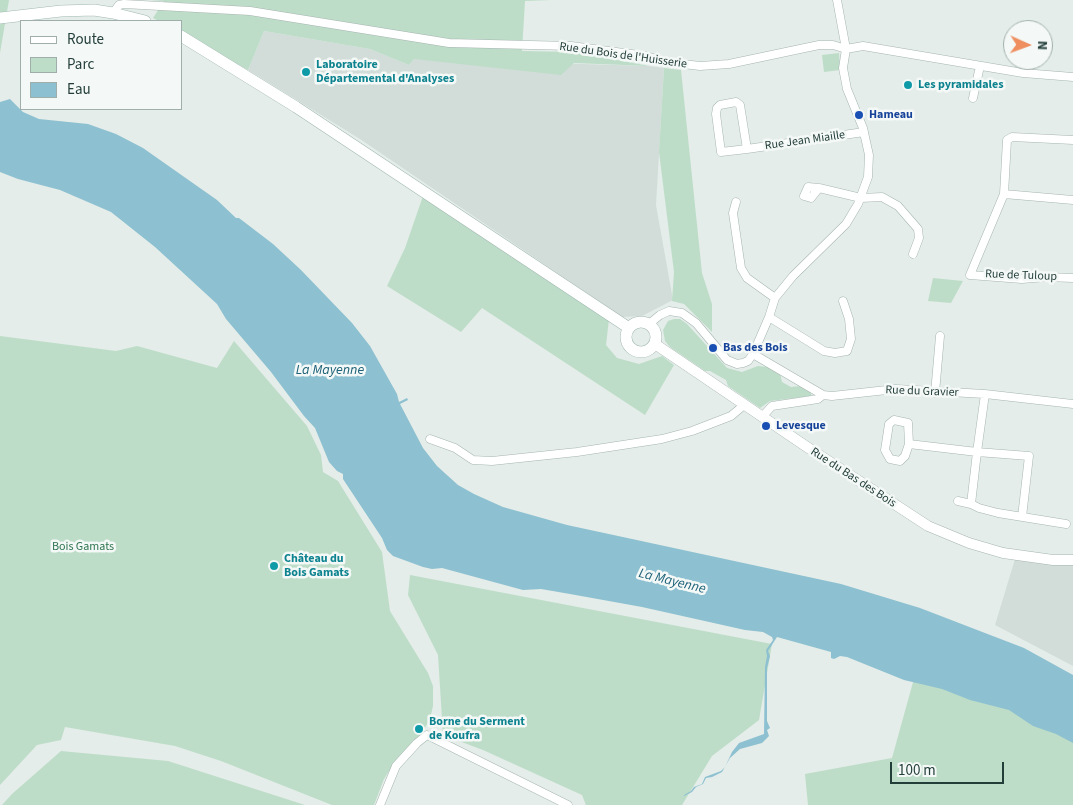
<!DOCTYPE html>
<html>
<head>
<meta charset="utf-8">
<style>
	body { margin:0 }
	#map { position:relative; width:1073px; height:805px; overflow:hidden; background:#e4ede9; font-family:"Source Sans 3",sans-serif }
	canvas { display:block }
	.legend { position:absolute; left:20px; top:20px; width:162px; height:90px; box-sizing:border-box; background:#f4f9f7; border:1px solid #a0aeab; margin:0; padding:6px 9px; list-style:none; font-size:15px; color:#233e39 }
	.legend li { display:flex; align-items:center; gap:10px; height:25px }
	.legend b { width:25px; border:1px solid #a0aeab }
	.north { position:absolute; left:1003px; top:20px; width:50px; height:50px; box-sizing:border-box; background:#f4f9f7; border:1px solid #a0aeab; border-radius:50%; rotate:92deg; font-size:14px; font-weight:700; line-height:20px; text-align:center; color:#233e39 }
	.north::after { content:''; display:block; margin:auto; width:18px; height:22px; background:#ef8f60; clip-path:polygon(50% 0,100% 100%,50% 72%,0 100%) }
	.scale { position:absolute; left:890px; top:762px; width:114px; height:22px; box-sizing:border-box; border:2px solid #233e39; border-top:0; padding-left:6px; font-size:15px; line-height:18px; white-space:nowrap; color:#233e39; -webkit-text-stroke:4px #f4f9f7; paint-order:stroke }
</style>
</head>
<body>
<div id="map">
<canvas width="1073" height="805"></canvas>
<ul class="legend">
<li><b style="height:6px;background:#fff"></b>Route</li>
<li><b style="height:14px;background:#bdddc8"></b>Parc</li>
<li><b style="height:14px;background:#8dc0d0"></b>Eau</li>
</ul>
<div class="north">N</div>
<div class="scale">100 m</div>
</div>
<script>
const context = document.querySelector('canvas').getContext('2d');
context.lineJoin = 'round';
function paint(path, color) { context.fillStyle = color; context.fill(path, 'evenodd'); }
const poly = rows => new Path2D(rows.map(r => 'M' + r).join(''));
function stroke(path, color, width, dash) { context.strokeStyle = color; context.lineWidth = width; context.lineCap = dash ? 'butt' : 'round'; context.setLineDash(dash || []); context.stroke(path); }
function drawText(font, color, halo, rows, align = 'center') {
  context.font = font + ' "Source Sans 3",sans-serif'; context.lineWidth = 5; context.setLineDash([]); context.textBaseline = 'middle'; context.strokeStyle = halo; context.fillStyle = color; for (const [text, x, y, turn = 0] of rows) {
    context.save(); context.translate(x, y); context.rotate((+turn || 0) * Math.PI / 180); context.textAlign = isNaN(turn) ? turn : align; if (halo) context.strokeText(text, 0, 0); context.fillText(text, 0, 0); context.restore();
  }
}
const built = poly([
	[264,31,370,49,409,65,414,59,649,66,664,68,656,205,673,300,642,316,622,317,360,139,248,70],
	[1015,559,1073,560,1073,666,995,625]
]);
const green = poly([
	[0,0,9,0,0,53],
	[149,0,551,0,525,1,522,51,575,52,649,66,574,63,561,75,414,59,409,65,370,49,264,31,248,70,181,33,181,21,159,21,153,18,164,1],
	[839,53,840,70,824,72,822,55],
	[664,68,681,70,702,273,712,304,712,332,684,304,672,301,674,272,659,152],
	[423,196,609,319,606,345,617,358,639,364,662,356,674,365,645,415,482,308,461,332,387,286,405,248],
	[933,278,963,281,951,303,928,301],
	[674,319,680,319,687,324,727,368,742,372,758,366,767,367,780,373,782,382,791,387,801,386,811,392,811,396,770,401,760,408,728,386,726,380,710,371,705,371,670,347,665,341,663,330,668,321],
	[0,336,116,351,137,346,217,368,234,341,307,426,321,455,323,472,338,481,382,552,390,611,428,673,433,686,433,706,430,719,422,733,394,763,384,779,374,805,332,805,221,761,175,746,65,727,61,740,37,745,0,785],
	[410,575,772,644,759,720,712,756,682,805,586,805,582,795,483,750,443,735,438,655,408,595],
	[915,675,1022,710,1073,737,1073,805,808,805,805,774,892,758],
	[61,751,168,761,305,805,2,805,12,794]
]);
const water = poly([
	[10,99,23,112,39,119,88,124,116,134,143,148,217,200,236,218,239,218,273,244,301,270,352,323,370,346,397,394,399,402,407,398,408,400,400,404,423,448,437,466,458,485,474,494,503,507,567,525,841,584,920,608,1024,648,1073,675,1073,743,1056,734,1033,726,1009,710,970,700,942,689,904,680,847,657,840,656,834,659,831,658,831,652,777,637,768,651,770,656,767,668,767,721,770,728,767,730,769,736,762,743,740,749,730,758,722,772,712,777,706,778,703,784,696,787,692,792,684,796,683,805,684,795,691,791,694,787,702,784,705,777,721,771,725,767,732,752,739,743,764,734,765,667,767,656,766,650,773,640,772,637,763,632,745,630,642,607,570,594,541,589,523,590,442,568,432,569,423,567,393,556,387,550,382,538,343,479,343,474,337,471,329,462,315,428,304,416,271,372,226,319,217,304,155,247,111,212,60,190,18,179,0,172,0,102]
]);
const minor = poly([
	[113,13,119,5,124,4,250,11,449,43,571,46,646,56,666,62,700,66,729,64,819,45,833,45,846,49,863,46,1023,73,1073,77],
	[973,98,980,66],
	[1073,140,1012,137,1007,140,1004,194,970,275,1022,279,1046,277,1073,278],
	[747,149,740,105,736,102,720,105,717,108,716,114,721,152,747,149,864,132],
	[819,188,811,198,804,196,808,187,819,188,861,198,882,197,898,206,918,229,919,238,913,254],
	[1004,194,1073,200],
	[736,202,733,213,741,268,747,278,775,298],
	[769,317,824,351,835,353,847,351,851,339,849,319,843,301],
	[649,324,660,315,669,311,682,313,696,323,727,360,737,364,743,363,748,361,753,354,769,317,775,298,793,276,846,224,858,204,868,177,869,155,863,128,847,89,843,68,846,49,837,0],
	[753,354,823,395,832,396,896,389,985,394,1073,404],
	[935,393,940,336],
	[985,394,977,452,1029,456,1022,517],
	[762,417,772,406,818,399,823,395],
	[430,439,455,448,473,460,492,461,577,452,662,439,692,431,731,416,744,405],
	[909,444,905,456,900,461,890,459,885,450,889,424,894,420,908,423,909,444,977,452,971,504,979,508,998,513,1066,524],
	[958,501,971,504],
	[380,805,396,766,417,743,427,735,568,805]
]);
const tertiary = poly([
	[655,344,807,447,928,526,969,543,1003,553,1053,560,1073,560]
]);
const secondary = poly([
	[0,18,61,11,94,10,113,13,145,21],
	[181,36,296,107,629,328],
	'626 337a15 15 0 1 1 30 0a15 15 0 1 1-30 0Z'
]);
const markers = [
	[306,72,5,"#0f9aa8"],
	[908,85,5,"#0f9aa8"],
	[859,115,5,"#1a4fb4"],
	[713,348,5,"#1a4fb4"],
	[766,426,5,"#1a4fb4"],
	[274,566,5,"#0f9aa8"],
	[419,729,5,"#0f9aa8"]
];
const streetNames = [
	["Rue du Bois de l'Huisserie",623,56,8],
	["Rue Jean Miaille",805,141,-8],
	["Rue de Tuloup",1021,276,2],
	["Rue du Gravier",922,392,2],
	["Rue du Bas des Bois",853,478,33]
];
const cultureNames = [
	["Laboratoire",316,65],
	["Départemental d'Analyses",316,79],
	["Les pyramidales",918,85],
	["Château du",284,559],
	["Bois Gamats",284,573],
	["Borne du Serment",429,722],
	["de Koufra",429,736]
];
const transitNames = [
	["Hameau",869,115],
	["Bas des Bois",723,348],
	["Levesque",776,426]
];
const parkNames = [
	["Bois Gamats",83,547]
];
const waterNames = [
	["La Mayenne",330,371],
	["La Mayenne",672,582,14]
];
paint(built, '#d2ddd9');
paint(green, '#bdddc8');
paint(water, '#8dc0d0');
stroke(minor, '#a6b5b1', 9);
stroke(tertiary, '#a6b5b1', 11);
stroke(secondary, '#a2b8b2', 12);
stroke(minor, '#fff', 8);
stroke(tertiary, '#fff', 10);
stroke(secondary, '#fff', 11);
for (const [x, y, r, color] of markers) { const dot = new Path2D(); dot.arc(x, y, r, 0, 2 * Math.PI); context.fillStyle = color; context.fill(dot); stroke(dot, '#f4f9f7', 2); }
drawText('12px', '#233e39', '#f4f9f7', streetNames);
drawText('bold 12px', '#0d838f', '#f4f9f7', cultureNames, 'left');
drawText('bold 12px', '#164399', '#f4f9f7', transitNames, 'left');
drawText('12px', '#2e744f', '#f4f9f7', parkNames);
drawText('italic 14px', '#1e6279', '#f4f9f7', waterNames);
</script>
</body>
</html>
